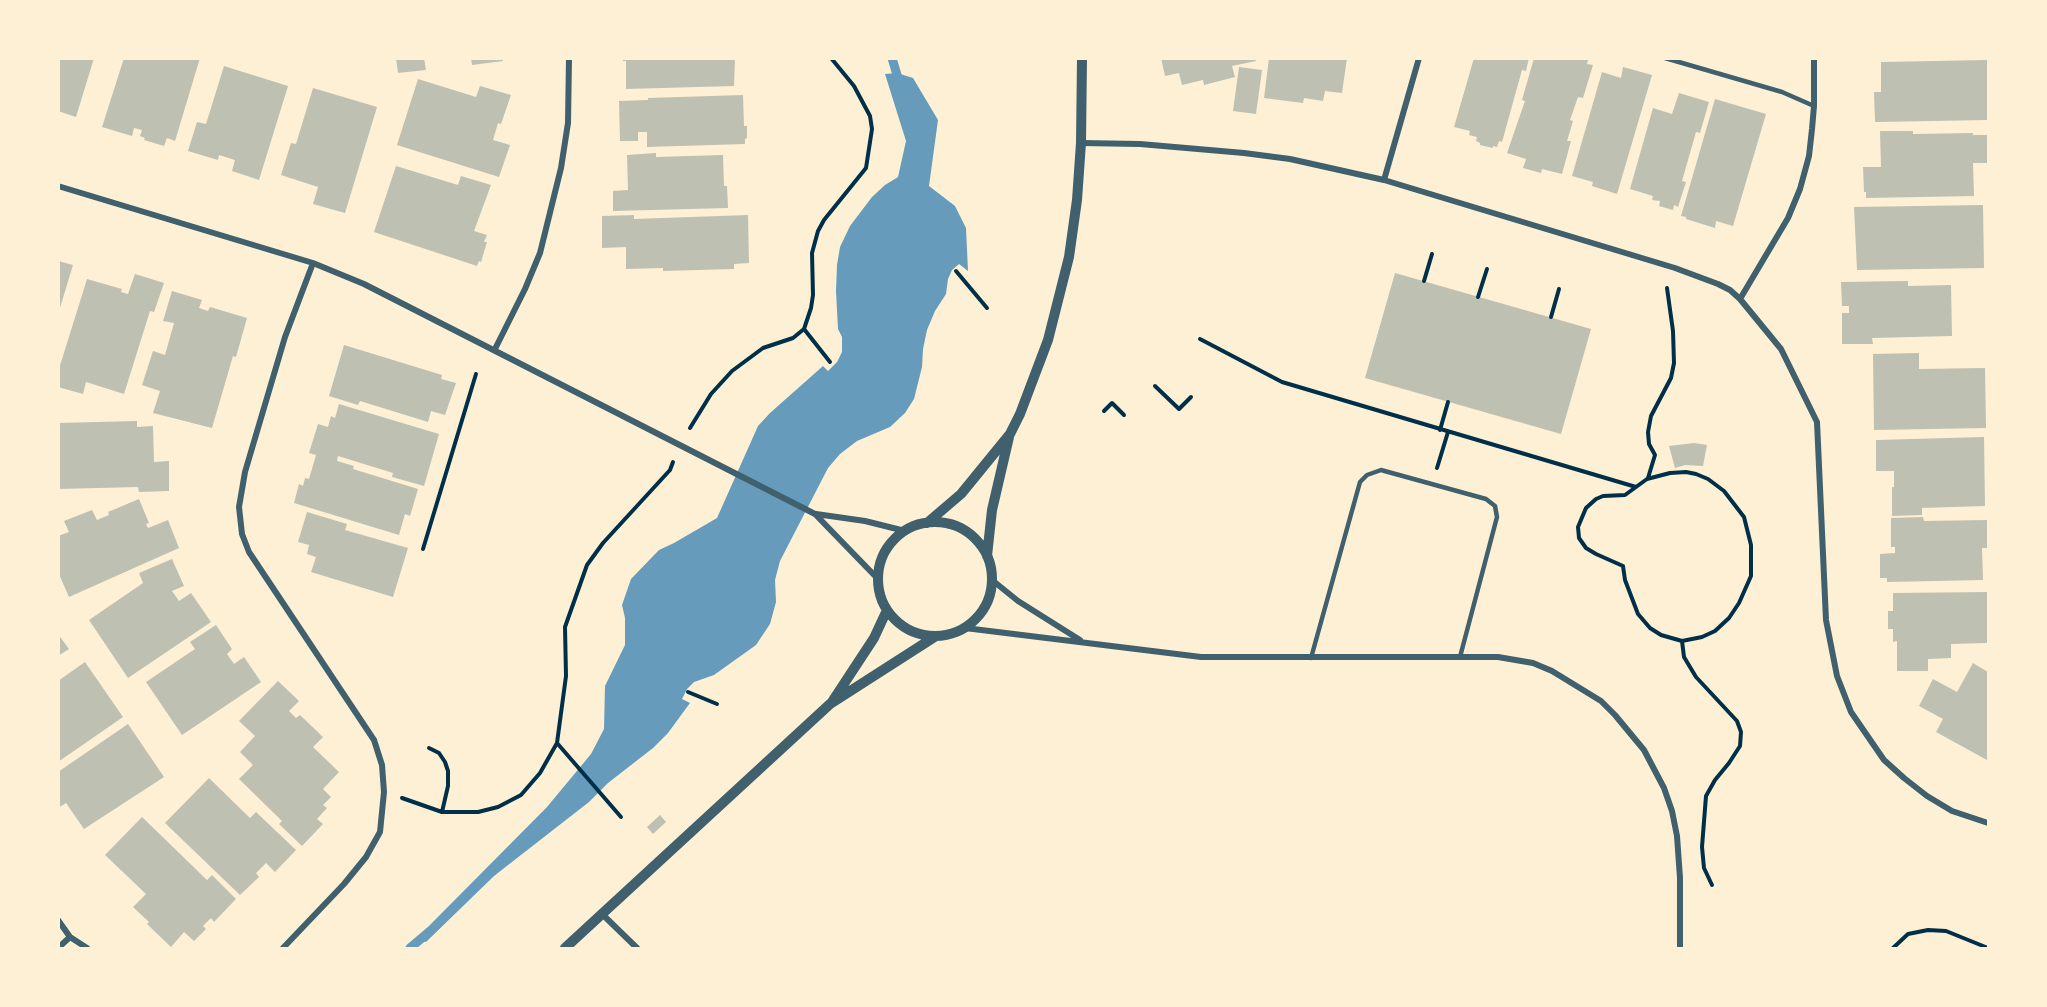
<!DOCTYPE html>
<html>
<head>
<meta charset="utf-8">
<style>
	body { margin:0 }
	#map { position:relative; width:2047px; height:1007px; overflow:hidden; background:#fdf0d5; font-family:"Roboto Condensed",sans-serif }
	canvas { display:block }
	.frame { position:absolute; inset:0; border:60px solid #fdf0d5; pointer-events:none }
</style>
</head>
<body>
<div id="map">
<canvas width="2047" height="1007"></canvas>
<div class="frame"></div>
</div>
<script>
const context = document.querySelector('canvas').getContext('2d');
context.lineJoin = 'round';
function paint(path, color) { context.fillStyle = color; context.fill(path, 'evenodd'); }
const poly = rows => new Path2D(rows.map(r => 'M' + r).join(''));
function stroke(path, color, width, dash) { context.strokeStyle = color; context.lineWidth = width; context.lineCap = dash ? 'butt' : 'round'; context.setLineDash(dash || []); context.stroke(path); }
const water = poly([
	[897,73,913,78,938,120,929,186,955,206,966,228,968,271,959,264,952,270,948,279,946,294,935,311,927,330,923,349,922,367,914,399,905,413,890,427,857,441,840,454,828,468,780,561,775,580,776,602,770,624,756,645,714,675,694,682,687,689,682,699,690,703,668,733,653,748,608,783,589,802,494,876,426,942,421,940,423,932,547,807,591,754,604,729,605,686,625,645,625,618,622,605,631,579,659,550,674,543,717,518,758,426,770,413,823,366,828,371,837,362,842,352,842,337,838,329,836,291,837,265,840,247,850,226,872,197,885,185,898,177,906,141,885,74]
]);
const stream = poly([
	[892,58,900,85],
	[410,948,429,932]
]);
const building = poly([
	[58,58,94,58,76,117,58,111],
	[124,58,200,58,175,141,167,138,164,146,144,140,145,138,140,136,142,130,134,128,132,136,102,127],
	[396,58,424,58,426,70,398,73],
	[471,58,503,58,503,61,472,65],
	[623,58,735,58,734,86,626,89,626,61,623,61],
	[1161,58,1255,58,1256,61,1232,66,1235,77,1204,85,1203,80,1182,85,1179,73,1165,76],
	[1269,58,1347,58,1342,93,1325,91,1323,101,1304,98,1303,103,1264,98],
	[1474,58,1529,58,1526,71,1522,70,1502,142,1499,141,1497,147,1493,146,1493,148,1480,145,1480,143,1476,141,1477,137,1469,135,1470,131,1454,127],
	[1534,58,1582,58,1588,60,1587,64,1593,65,1583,98,1578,97,1570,120,1573,121,1567,141,1571,141,1562,174,1542,169,1541,173,1523,168,1526,159,1507,153,1525,101,1522,100],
	[1988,60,1988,120,1875,122,1874,92,1881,92,1881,62],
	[224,66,288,86,259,180,232,171,235,160,219,155,218,160,188,151,197,122,206,124],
	[1239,67,1262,70,1256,114,1233,111],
	[1623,67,1652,75,1617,194,1592,186,1593,182,1572,176,1602,72,1621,78],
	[418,79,476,97,480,86,511,95,501,124,498,123,493,140,510,145,499,177,397,145],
	[313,88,377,107,345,213,313,204,318,187,281,175,291,143,296,144],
	[1679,93,1709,102,1700,133,1696,132,1682,181,1686,182,1678,207,1674,205,1673,210,1659,206,1660,201,1652,200,1653,196,1630,189,1653,108,1672,114],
	[743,95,744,126,747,126,747,138,745,139,745,144,647,147,647,132,638,132,638,141,620,141,619,101,648,100,648,98],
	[1715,99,1766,114,1733,226,1716,221,1715,228,1686,219,1686,217,1681,216],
	[1880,131,1913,131,1913,134,1973,133,1973,135,1988,135,1988,163,1973,163,1974,196,1866,198,1866,192,1864,192,1863,167,1881,167],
	[656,153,656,157,723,155,724,186,727,186,728,208,613,211,613,191,628,190,627,155],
	[396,166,458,185,461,176,491,185,474,231,487,235,484,242,487,242,481,262,479,261,477,266,374,232],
	[1983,205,1984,268,1857,270,1854,207],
	[634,215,634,219,748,215,749,263,734,264,734,269,663,271,663,268,626,269,626,247,602,248,602,216],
	[58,261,73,265,59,311,58,311],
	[1395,273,1591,329,1561,434,1365,378],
	[135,274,164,283,154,312,150,311,124,394,86,382,83,394,58,387,58,372,87,279,122,289,121,292,128,294],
	[1908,281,1908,286,1951,285,1952,336,1872,338,1873,344,1842,344,1842,313,1849,313,1849,306,1842,306,1841,282],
	[172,291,202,300,199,308,208,311,210,307,247,318,236,357,233,356,212,428,153,413,160,391,142,385,153,351,165,355,174,323,163,321],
	[344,345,442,375,441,379,456,383,445,415,431,411,428,422,360,401,358,405,329,396],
	[1919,353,1919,369,1985,368,1986,428,1874,430,1873,354],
	[339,404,439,434,424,486,392,477,393,473,338,456,337,461,354,466,353,469,418,489,410,516,405,514,399,535,294,503,299,484,303,486,305,478,309,479,316,455,309,453,318,424,328,427,331,416,335,418],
	[137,421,137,427,153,426,154,462,169,461,169,491,139,492,138,487,58,489,58,423],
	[1984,437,1985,506,1922,508,1922,515,1892,516,1892,487,1894,487,1894,471,1876,471,1876,440],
	[1694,443,1707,445,1703,466,1685,465,1675,468,1669,446],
	[139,499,149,523,146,524,148,528,168,520,179,548,69,597,58,572,58,536,69,532,64,521,92,510,97,520,109,515,108,512],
	[307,512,347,524,345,530,408,548,393,597,311,572,316,557,307,554,309,545,298,542],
	[1923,517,1924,521,1988,520,1988,548,1982,548,1983,580,1887,582,1887,578,1880,578,1880,554,1895,553,1895,547,1891,547,1891,518],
	[172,559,184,586,172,591,179,601,191,593,211,622,128,678,89,620,143,583,139,573],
	[1988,592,1987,643,1951,644,1951,658,1928,659,1928,671,1897,671,1897,641,1893,642,1893,629,1888,629,1888,611,1893,611,1893,593],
	[216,625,232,649,227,654,234,664,244,657,261,682,182,735,146,682,195,649,190,642],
	[58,634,69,649,58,656],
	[85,662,123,717,58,762,58,681],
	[1973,663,1988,672,1988,758,1987,760,1936,732,1943,719,1919,706,1933,679,1957,692],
	[278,681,299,701,289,711,296,718,300,715,323,737,313,747,339,772,323,789,331,797,323,805,327,808,317,819,323,824,302,846,279,824,282,821,239,779,253,765,240,752,255,736,239,721],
	[128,724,164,777,84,829,66,803,58,808,58,772],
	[209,778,250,818,256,812,296,850,275,872,266,863,256,873,259,877,240,895,165,823],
	[660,815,666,822,653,834,647,827],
	[142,817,207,880,212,875,236,899,214,922,211,918,203,926,206,929,194,941,184,932,171,947,147,924,149,922,133,907,146,894,105,855]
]);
const path = poly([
	[956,271,987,308],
	[1424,281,1432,254],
	[1478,297,1487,269],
	[1551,317,1559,289],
	[804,329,830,362],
	[1200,339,1282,382,1636,487,1625,495,1603,496,1596,499,1586,508,1578,527,1579,538,1586,548,1596,554,1623,566,1625,580,1638,614,1650,628,1661,635,1682,641,1684,657,1696,677,1737,721,1741,732,1740,746,1729,763,1715,780,1706,796,1702,847,1704,868,1712,885],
	[1155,386,1179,409,1191,397],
	[1104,411,1112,403,1124,415],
	[690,428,711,394,732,371,763,348,793,338,804,329,811,308,813,295,812,253,818,231,824,220,866,168,872,129,870,116,854,86,831,58],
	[1440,430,1448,402],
	[1437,468,1448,432],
	[1648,478,1655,455,1649,444,1648,432,1651,416,1671,378,1674,363,1673,331,1667,288],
	[1636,487,1647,479,1670,473,1686,472,1696,474,1708,479,1724,491,1744,517,1751,545,1751,576,1739,603,1729,618,1715,631,1702,637,1682,641],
	[423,549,476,374],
	[688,692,717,704],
	[557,743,621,817],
	[429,748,439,753,445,762,448,771,448,786,442,812],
	[402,798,442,812,478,812,498,807,521,795,540,773,557,743,566,676,565,627,587,565,603,543,670,470,673,462],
	[1893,948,1908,934,1928,930,1946,931,1988,948]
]);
const service = poly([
	[1665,58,1782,92,1814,106],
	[1311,658,1360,482,1367,475,1381,470,1486,499,1495,506,1497,517,1460,657]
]);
const minor = poly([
	[1081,143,1140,144,1244,153,1290,159,1384,180,1675,268,1718,284,1730,290,1740,299,1781,349,1817,422,1826,620,1837,676,1851,712,1884,760,1904,778,1927,796,1952,811,1988,823],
	[1384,180,1419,58],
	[58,186,313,263,364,284,815,514,878,579],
	[1740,299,1788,218,1800,189,1809,156,1812,129,1814,106,1814,58],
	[495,349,525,289,540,253,561,168,568,123,569,58],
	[816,514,865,521,905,531],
	[992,580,1018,601,1080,640],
	[965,628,1201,657,1498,657,1533,663,1552,671,1601,701,1615,715,1644,750,1664,788,1672,811,1677,836,1680,878,1680,948],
	[601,913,637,948],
	[58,920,70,937,87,948],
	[58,948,70,937],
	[283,948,344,884,366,857,380,832,384,792,382,765,374,740,249,552,242,534,239,507,245,472,285,337,313,263]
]);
const tertiary = poly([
	'878 579a57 57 0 1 1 114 0a57 57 0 1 1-114 0Z',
	[927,523,961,494,1010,434,1020,414,1048,340,1069,257,1077,200,1081,143,1082,58],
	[987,556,992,510,1009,437],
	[832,702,874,638,887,610],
	[565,948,830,704,936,636]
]);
paint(water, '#669bbc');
stroke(stream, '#669bbc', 9);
paint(building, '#bec0b2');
stroke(path, '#003049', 4);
stroke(service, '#3f606c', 4.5);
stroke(minor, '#3f606c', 6);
stroke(tertiary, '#3f606c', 10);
</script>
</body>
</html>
